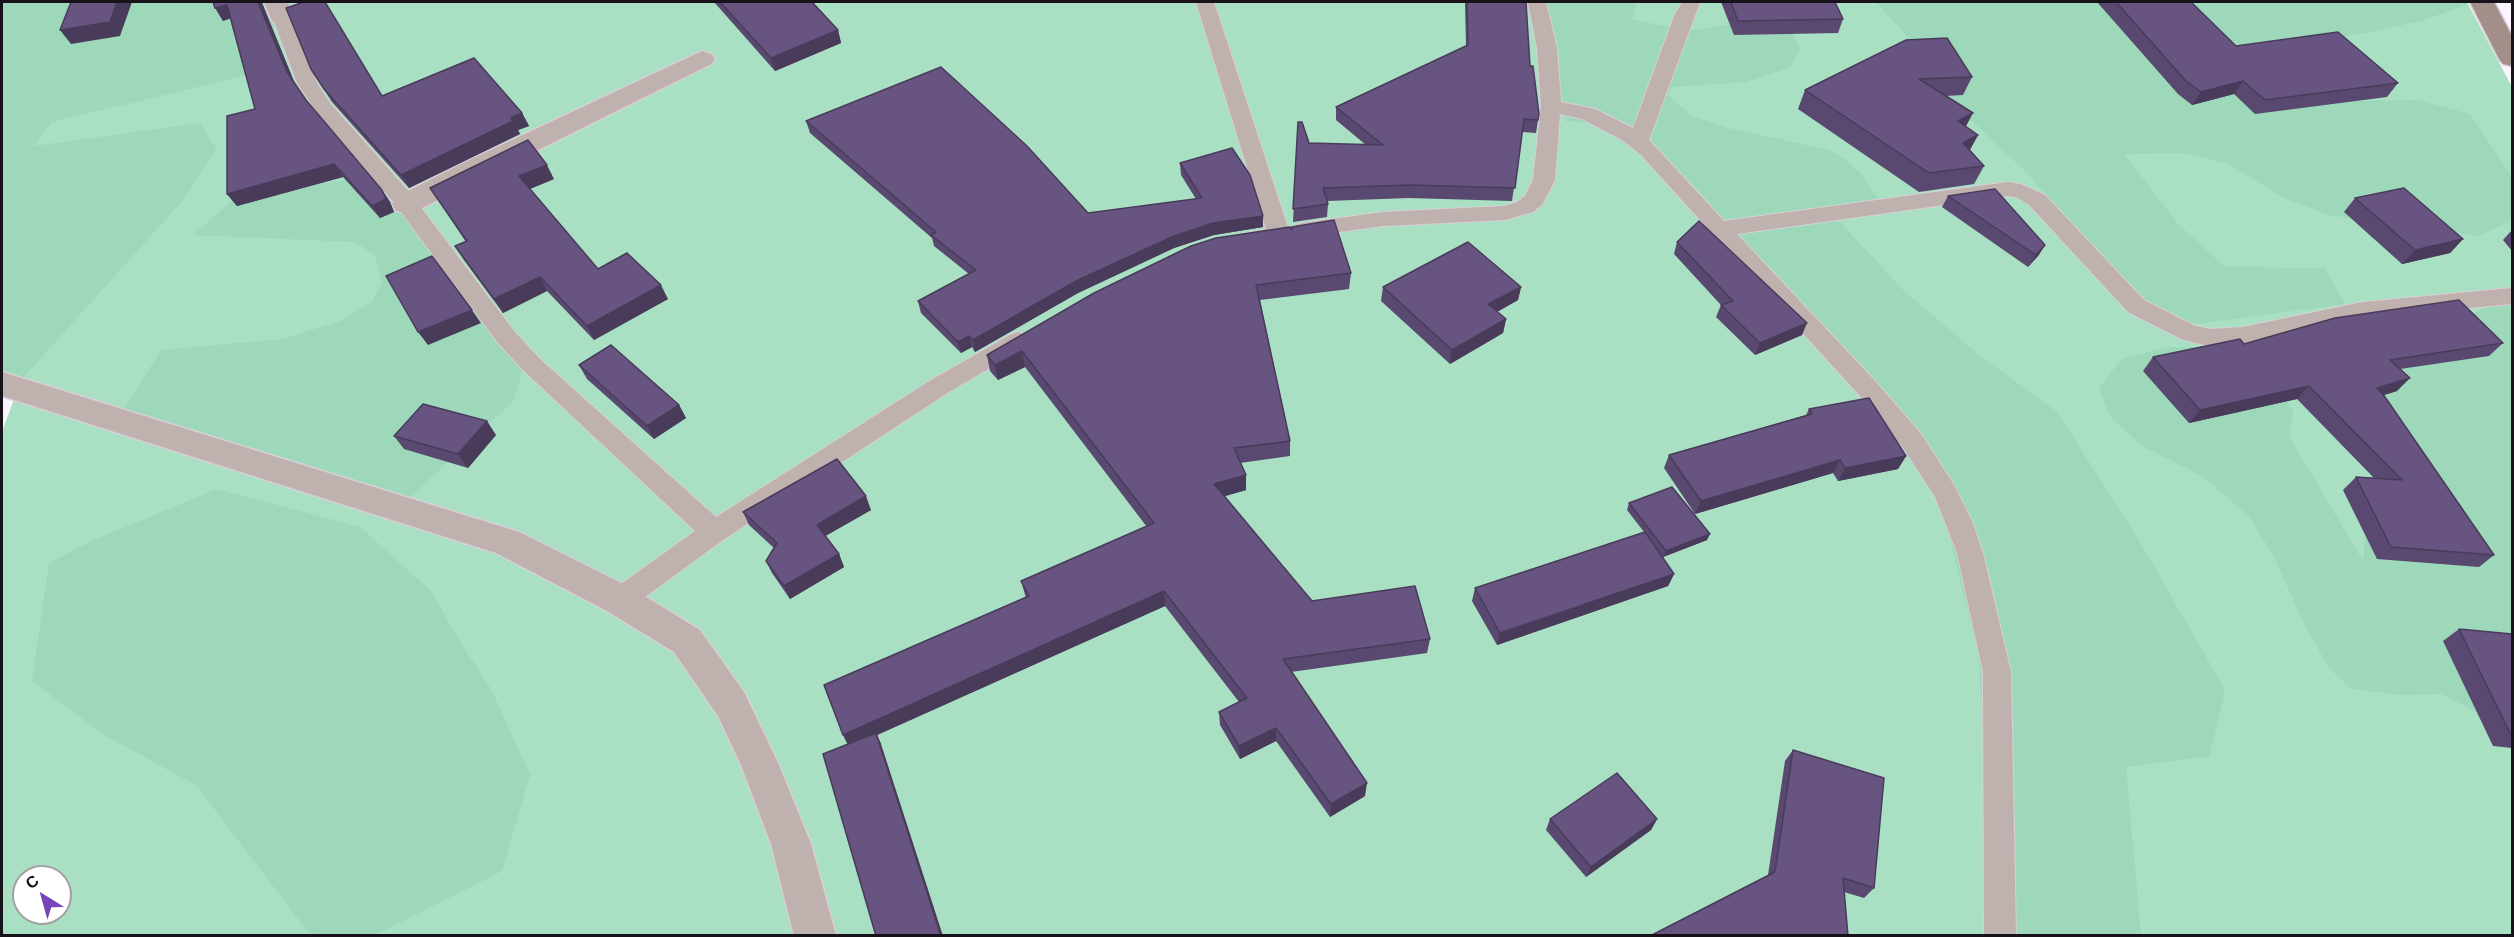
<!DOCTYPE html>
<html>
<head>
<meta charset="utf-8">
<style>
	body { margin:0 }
	#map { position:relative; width:2514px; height:937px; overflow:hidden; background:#fcf4fe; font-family:Arial,sans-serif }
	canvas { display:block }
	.frame { position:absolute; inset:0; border:3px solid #171119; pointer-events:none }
	.north { position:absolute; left:12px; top:865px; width:60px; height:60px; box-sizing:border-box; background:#fff; border:2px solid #a2a0a3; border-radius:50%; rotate:323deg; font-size:16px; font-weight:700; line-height:24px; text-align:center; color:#171119 }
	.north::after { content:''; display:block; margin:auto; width:21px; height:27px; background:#7943ba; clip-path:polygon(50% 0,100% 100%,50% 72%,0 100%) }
</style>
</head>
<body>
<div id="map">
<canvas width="2514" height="937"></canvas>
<div class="frame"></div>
<div class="north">С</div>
</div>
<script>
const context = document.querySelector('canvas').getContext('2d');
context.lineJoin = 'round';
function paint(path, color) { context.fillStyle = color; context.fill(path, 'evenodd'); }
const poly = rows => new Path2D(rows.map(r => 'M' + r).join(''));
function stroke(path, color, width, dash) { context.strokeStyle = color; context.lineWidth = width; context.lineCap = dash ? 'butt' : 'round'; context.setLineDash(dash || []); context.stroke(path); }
const green = poly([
	[2,2,2467,2,2512,87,2512,935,2,935,2,432,21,380,2,374],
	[24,877,60,877,60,913,24,913]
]);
const forest = poly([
	[2,2,295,2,283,6,267,43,264,71,52,122,34,146,200,123,216,149,183,200,21,380,2,374],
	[1539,2,1637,2,1632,19,1686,31,1763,20,1793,34,1800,50,1789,68,1746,82,1672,87,1668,95,1692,116,1728,128,1829,150,1845,159,1862,175,1882,205,1835,217,1904,291,1979,355,2057,412,2137,537,2225,690,2209,756,2126,767,2141,935,1995,935,1996,896,1978,654,1939,493,1873,399,1782,299,1739,236,1682,173,1618,126,1566,121],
	[1876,2,2467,2,2468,4,2427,19,2374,32,2278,45,2357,101,2418,100,2470,114,2512,177,2512,221,2479,236,2329,215,2282,197,2229,164,2185,153,2124,154,2178,224,2225,267,2325,268,2345,304,2159,329,2028,174,1936,87,1913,43],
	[388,175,528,353,513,402,409,498,123,411,161,350,283,339,340,321,373,301,382,282,375,255,355,242,193,235,241,193],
	[2501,300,2512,300,2512,729,2441,694,2402,695,2351,689,2329,668,2305,625,2272,553,2249,516,2202,476,2142,446,2110,416,2099,388,2121,360,2166,347,2243,347,2293,410,2289,437,2363,561,2372,459,2313,372,2430,334],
	[217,489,360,527,432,592,458,639,491,689,530,775,502,871,375,935,318,936,308,932,197,786,101,733,32,681,49,563,94,540]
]);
const lane = poly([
	[303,2,328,2,326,6,291,19,317,83,330,103,411,194,514,331,540,359,716,517,931,380,1010,335,1018,332,1026,335,1030,341,1026,347,949,392,723,540,630,608,620,612,610,608,606,600,610,592,695,531,524,371,498,343,395,204,316,111,297,83,272,16,274,12,303,2],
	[1196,2,1214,2,1290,234,1287,239,1250,247,1242,244,1239,239,1242,234,1266,229,1196,2],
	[1528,2,1546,2,1557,48,1561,102,1595,109,1633,128,1674,16,1682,2,1700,2,1649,140,1724,221,2008,182,2021,184,2045,195,2144,300,2195,326,2212,329,2243,327,2363,302,2512,288,2512,304,2363,318,2243,345,2212,347,2181,339,2128,312,2029,205,2016,197,2008,196,1737,234,1877,383,1922,435,1954,485,1972,521,1983,553,2011,672,2016,936,1984,936,1983,672,1957,553,1935,497,1904,449,1859,395,1641,155,1622,140,1582,119,1560,114,1555,180,1542,205,1533,212,1505,220,1383,226,1303,237,1295,235,1292,230,1295,225,1303,223,1383,212,1504,206,1517,202,1525,196,1533,180,1541,106,1537,48,1528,2]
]);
const street = poly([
	[264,2,288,2,293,16,290,21,281,23,272,21,264,2],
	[702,51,711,54,715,59,711,64,416,211,406,213,396,211,392,204,396,197,463,163,702,51],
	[2,372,519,532,633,589,700,630,744,692,778,763,811,844,836,936,794,936,771,844,741,765,718,716,674,652,607,611,496,553,2,396,2,372]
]);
const secondary = poly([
	[2470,2,2494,2,2512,36,2512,66,2503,64,2499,59,2470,2]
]);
const wall = poly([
	[213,2,263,2,262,3,295,84,306,100,382,190,390,202,394,212,380,218,343,177,237,206,227,194,255,109,230,18,223,21],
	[714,2,812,2,838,30,841,43,775,71],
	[1465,2,1526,2,1530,66,1538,120,1536,133,1522,132,1512,201,1409,198,1327,201,1328,204,1327,217,1293,222,1298,122,1309,143,1366,145,1336,120,1336,107,1466,46],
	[1721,2,1835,2,1843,19,1838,33,1734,35],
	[2097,2,2191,2,2236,46,2398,83,2387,97,2255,114,2234,94,2192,105,2178,94],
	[1906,40,1972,77,1963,95,1945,96,1966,127,1978,135,1970,150,1984,166,1974,184,1919,192,1798,109,1805,90],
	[311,69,382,96,522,113,529,126,518,130,520,134,409,188,332,102],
	[806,121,1088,213,1196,199,1181,175,1180,163,1263,227,1214,235,1174,248,1078,293,975,352,972,347,961,353,921,313,918,301,969,274,934,246,932,238,810,133],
	[554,179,530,189,598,269,668,299,594,340,547,291,503,313,464,260,455,246,466,242,430,188],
	[1948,196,2045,245,2038,256,2028,267,1942,207],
	[2355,198,2463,239,2450,253,2402,264,2344,212],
	[1292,230,1351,273,1349,289,1260,300,1290,441,1290,456,1240,463,1246,475,1246,490,1225,496,1312,601,1430,639,1427,653,1291,672,1365,796,1330,817,1276,741,1240,759,1220,725,1219,712,1239,702,1165,606,877,735,881,744,848,744,1026,598,1021,581,1147,527,1025,367,998,380,990,371,987,355],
	[2512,230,2512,251,2503,240],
	[1677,242,1802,335,1755,355,1716,317,1721,305,1674,254],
	[1383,287,1521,287,1518,300,1497,312,1506,319,1503,333,1450,364,1381,301],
	[2503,343,2489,356,2400,369,2397,391,2384,395,2494,555,2479,567,2377,559,2343,490,2356,477,2374,478,2297,399,2189,423,2143,371,2153,357,2244,344],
	[579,365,679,405,686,418,654,439,587,379],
	[1809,409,1906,456,1898,469,1838,481,1833,473,1695,514,1664,468,1669,455,1806,415],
	[496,435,468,468,404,449,394,436],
	[1629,503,1707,540,1663,557,1674,574,1668,586,1497,645,1472,601,1475,588,1644,532,1627,510],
	[871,510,825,536,839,554,844,567,790,599,772,573,766,561,774,548,749,525,743,512],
	[2459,629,2512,634,2512,748,2493,746,2443,641],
	[1793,750,1874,888,1864,898,1844,892,1848,936,1650,936,1768,875,1785,761],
	[1550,819,1657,819,1651,830,1586,877,1546,830]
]);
const shadedWall = poly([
	[117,2,132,2,120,36,71,44,60,30],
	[258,2,263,2,262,3,295,84,287,72],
	[227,5,235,17,223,21,215,8],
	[838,30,841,43,775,71,771,58],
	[2243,81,2234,94,2192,105,2201,92],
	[522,113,529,126,518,130,520,134,409,188,401,175],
	[1973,113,1963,132,1958,121],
	[1978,135,1968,153,1963,143],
	[334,164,343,177,237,206,227,194],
	[547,165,554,179,527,190,519,176],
	[382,190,390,202,394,212,380,218,372,206],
	[1263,216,1263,227,1214,235,1174,248,1078,293,975,352,973,340,1076,281,1174,236,1213,223],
	[2463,239,2450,253,2402,264,2415,250],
	[2045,245,2038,256,2028,267,2036,255],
	[540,277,547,291,503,313,494,299],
	[661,285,668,299,594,340,587,326],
	[1521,287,1518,300,1486,318,1488,304],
	[472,310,481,323,428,345,418,332],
	[1506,319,1503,333,1450,364,1452,350],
	[1807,323,1802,335,1755,355,1760,343],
	[969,336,972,347,961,353,958,342],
	[1022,351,1025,367,998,380,995,365],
	[2410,378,2397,391,2364,401,2377,388],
	[2309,386,2297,399,2189,423,2200,410],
	[679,405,686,418,654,439,647,426],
	[487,421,496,435,468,468,458,454],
	[1906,456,1898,469,1838,481,1845,468],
	[1840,460,1833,473,1695,514,1701,501],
	[1246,475,1246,490,1215,499,1214,484],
	[866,496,871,510,822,538,817,525],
	[1710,534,1707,540,1663,557,1666,551],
	[839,554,844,567,790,599,784,586],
	[1674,574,1668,586,1497,645,1500,633],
	[1164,591,1165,606,877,735,881,744,943,936,941,936,843,735],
	[1276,728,1276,741,1240,759,1239,746],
	[1367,783,1365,796,1330,817,1331,804],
	[1657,819,1651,830,1586,877,1591,867]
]);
const building = poly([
	[71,2,117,2,110,22,60,30,71,2],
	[213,2,258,2,287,72,306,100,382,190,386,199,372,206,334,164,227,194,227,116,255,109,227,5,215,8,213,2],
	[304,2,325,2,382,96,474,58,522,113,511,118,513,121,401,175,324,89,311,69,286,8,304,2],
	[720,2,812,2,838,30,771,58,720,2],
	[1467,2,1526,2,1530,66,1533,66,1539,114,1538,120,1524,119,1515,188,1411,185,1323,188,1328,204,1293,209,1298,122,1302,122,1309,143,1383,145,1336,107,1468,45,1467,2],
	[1731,2,1835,2,1843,19,1738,21,1731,2],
	[2116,2,2191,2,2236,46,2338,32,2398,83,2265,100,2243,81,2201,92,2186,81,2116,2],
	[1947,38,1972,77,1919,79,1973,113,1958,121,1978,135,1963,143,1984,166,1929,173,1805,90,1906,40,1947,38],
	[941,67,1027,146,1088,213,1202,198,1180,163,1232,148,1250,175,1263,216,1213,223,1174,236,1076,281,973,340,969,336,958,342,918,301,976,270,931,235,936,232,806,121,941,67],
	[528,140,547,165,519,176,598,269,627,253,661,285,587,326,540,277,494,299,455,246,467,241,430,188,528,140],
	[2404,188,2463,239,2415,250,2355,198,2404,188],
	[1995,189,2045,245,2036,255,1948,196,1995,189],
	[1334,220,1351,273,1256,285,1290,441,1234,448,1246,475,1214,484,1312,601,1415,586,1430,639,1283,659,1367,783,1331,804,1276,728,1239,746,1219,712,1247,698,1164,591,843,735,824,685,1029,596,1021,581,1154,523,1022,351,995,365,987,355,1094,293,1191,246,1216,238,1290,227,1292,230,1292,227,1334,220],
	[1699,221,1807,323,1760,343,1721,305,1733,301,1677,242,1699,221],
	[1468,242,1521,287,1488,304,1506,319,1452,350,1383,287,1468,242],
	[432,256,472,310,418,332,386,276,432,256],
	[2459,300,2503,343,2390,360,2410,378,2377,388,2385,397,2494,555,2391,547,2356,477,2402,480,2309,386,2200,410,2153,357,2240,339,2244,344,2335,318,2459,300],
	[611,345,679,405,647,426,579,365,611,345],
	[1869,398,1906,456,1845,468,1840,460,1701,501,1669,455,1812,414,1809,409,1869,398],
	[423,404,487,421,458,454,394,436,423,404],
	[837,459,866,496,817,525,839,554,784,586,766,561,777,543,743,512,837,459],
	[1672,487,1710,534,1666,551,1629,503,1672,487],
	[1645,532,1674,574,1500,633,1475,588,1645,532],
	[2459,629,2512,634,2512,735,2511,735,2459,629],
	[876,733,941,936,876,936,823,754,876,733],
	[1793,750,1884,778,1874,888,1843,878,1848,936,1761,936,1761,934,1758,936,1650,936,1775,872,1793,750],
	[1617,773,1657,819,1591,867,1550,819,1617,773]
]);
paint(green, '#a9dfc3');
paint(forest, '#9cd8b9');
stroke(lane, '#d7d0d9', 2);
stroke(street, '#d7d0d9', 3);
stroke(secondary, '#d7d0d9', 3);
paint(lane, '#bfb1ad');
paint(street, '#bfb1ad');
paint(secondary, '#a28f89');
paint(wall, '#59486f');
paint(shadedWall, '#493b5a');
paint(building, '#685481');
stroke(building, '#493b5a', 1.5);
</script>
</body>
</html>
